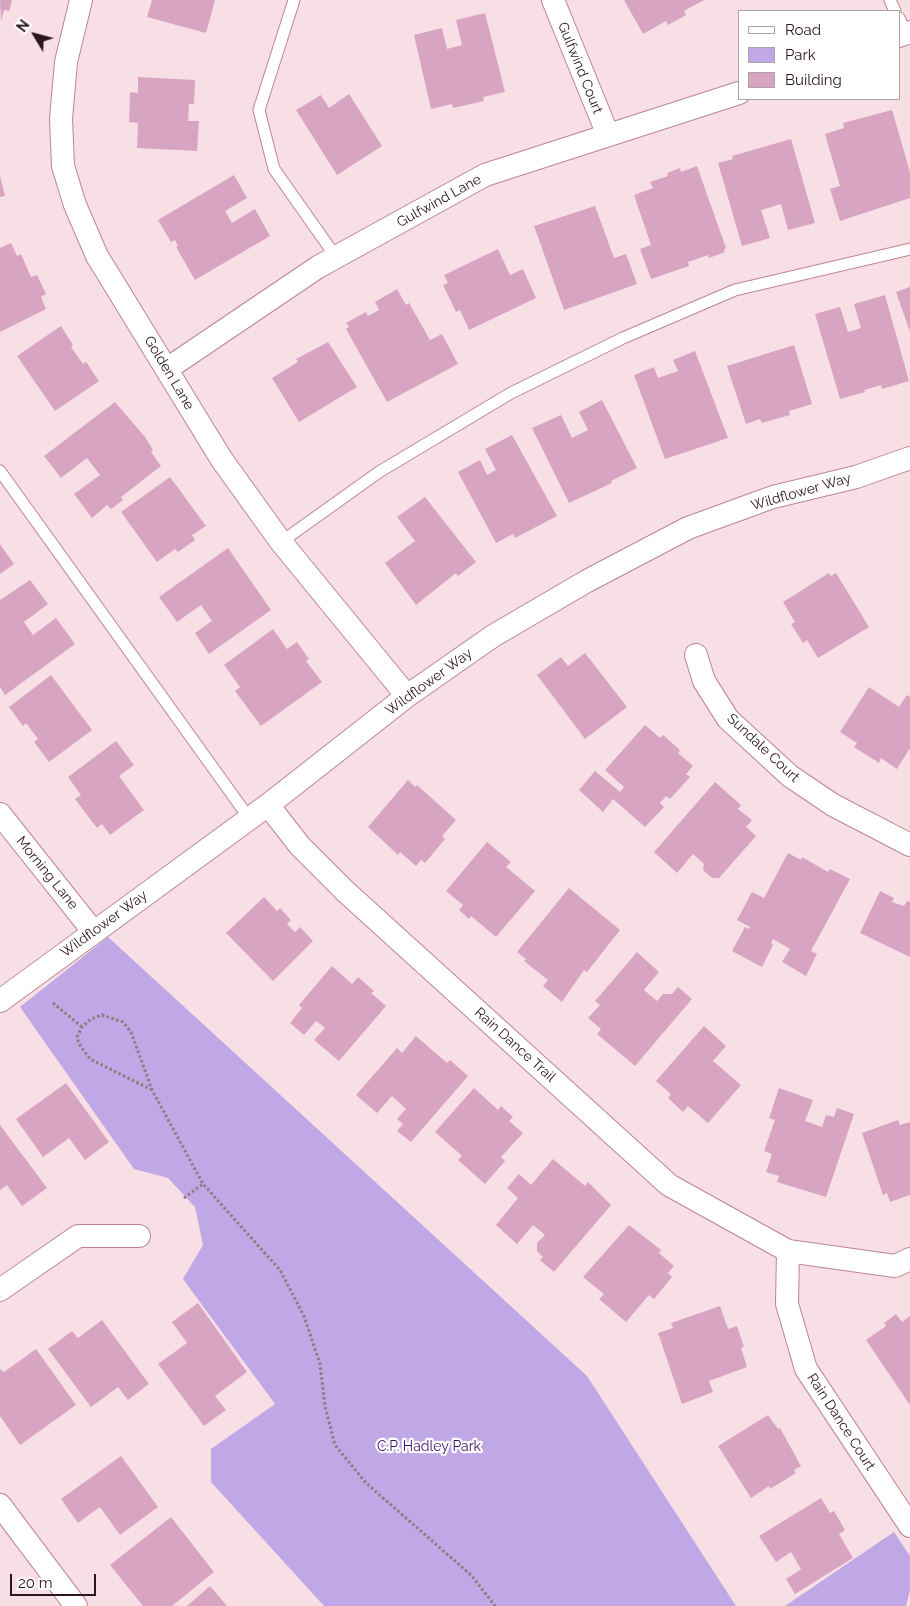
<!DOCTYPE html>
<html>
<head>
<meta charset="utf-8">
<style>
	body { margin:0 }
	#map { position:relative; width:910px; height:1606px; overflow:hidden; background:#f8dfe5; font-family:Raleway,sans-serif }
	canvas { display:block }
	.legend { position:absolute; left:738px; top:10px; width:162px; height:90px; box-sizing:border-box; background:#fff; border:1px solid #aaa2a4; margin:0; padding:6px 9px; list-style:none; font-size:15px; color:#2b161b }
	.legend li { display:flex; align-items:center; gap:10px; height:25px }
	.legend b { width:25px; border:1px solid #aaa2a4 }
	.north { position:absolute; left:10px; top:10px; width:50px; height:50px; -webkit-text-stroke:4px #fff; paint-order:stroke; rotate:307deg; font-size:14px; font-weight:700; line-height:20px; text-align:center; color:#2b161b }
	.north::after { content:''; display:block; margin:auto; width:18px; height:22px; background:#2b161b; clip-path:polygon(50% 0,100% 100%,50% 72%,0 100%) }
	.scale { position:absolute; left:10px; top:1574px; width:86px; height:22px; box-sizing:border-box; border:2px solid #2b161b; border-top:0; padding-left:6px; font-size:15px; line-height:18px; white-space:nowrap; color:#2b161b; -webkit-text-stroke:4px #fff; paint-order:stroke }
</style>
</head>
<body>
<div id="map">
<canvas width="910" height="1606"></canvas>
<ul class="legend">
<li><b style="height:6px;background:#fff"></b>Road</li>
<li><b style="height:14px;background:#c0a7e5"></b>Park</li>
<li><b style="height:14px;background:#d7a5c2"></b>Building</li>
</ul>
<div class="north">N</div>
<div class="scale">20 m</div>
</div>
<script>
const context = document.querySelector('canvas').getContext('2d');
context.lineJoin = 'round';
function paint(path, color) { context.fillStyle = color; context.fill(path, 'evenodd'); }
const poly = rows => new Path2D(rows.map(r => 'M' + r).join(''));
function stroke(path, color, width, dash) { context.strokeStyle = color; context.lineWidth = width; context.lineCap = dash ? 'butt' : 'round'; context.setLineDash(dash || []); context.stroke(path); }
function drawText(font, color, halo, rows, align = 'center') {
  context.font = font + ' Raleway,sans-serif'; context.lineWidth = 4.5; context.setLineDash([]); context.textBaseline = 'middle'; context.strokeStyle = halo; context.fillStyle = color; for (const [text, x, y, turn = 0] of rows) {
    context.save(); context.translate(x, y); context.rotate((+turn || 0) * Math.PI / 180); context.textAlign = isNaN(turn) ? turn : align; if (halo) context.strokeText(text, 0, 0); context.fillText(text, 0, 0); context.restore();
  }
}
const green = poly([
	[108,937,587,1376,736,1606,324,1606,211,1482,211,1449,275,1404,183,1279,203,1245,195,1207,168,1178,134,1169,20,1007],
	[894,1532,910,1556,910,1590,906,1606,785,1606]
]);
const building = poly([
	[0,0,12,0,9,11,4,10,1,21],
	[152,0,215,0,206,33,147,17],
	[624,0,704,0,684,11,686,15,668,25,666,21,643,34],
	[485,13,505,92,483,97,484,101,453,108,452,104,431,109,414,35,442,28,447,49,462,45,456,20],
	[138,77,195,80,194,104,189,104,188,121,199,121,197,151,137,148,138,123,129,122,130,92,138,93],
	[349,94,382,146,337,175,296,110,321,95,329,108],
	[892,110,910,172,910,198,840,221,830,189,840,186,825,134,844,128,843,123],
	[791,139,815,223,788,230,781,204,761,210,770,238,742,246,718,163,733,159,732,156],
	[697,166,726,248,724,250,725,252,709,258,708,255,688,262,689,266,651,279,640,249,651,245,634,195,653,188,650,182,668,176,667,173,680,168,681,172],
	[234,175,247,198,225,211,232,223,255,209,270,236,195,280,176,247,178,246,175,240,171,242,158,220],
	[0,176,5,196,0,197],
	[595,206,614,258,626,254,637,284,564,310,534,226],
	[11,243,17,256,21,254,31,277,37,275,46,294,41,297,46,309,0,332,0,248],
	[498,249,510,275,523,269,536,298,469,330,460,310,456,312,443,285,448,283,444,275],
	[910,287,910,332,896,292],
	[397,289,406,305,409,303,430,340,442,334,458,364,387,402,346,329,349,327,346,323,366,312,368,316,379,310,375,302],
	[885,295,909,381,882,389,881,385,864,390,865,392,840,399,815,314,840,307,848,332,861,328,854,304],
	[61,326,73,345,71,347,83,364,86,362,99,381,55,411,17,356],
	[328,342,357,387,299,422,272,378,298,362,296,359],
	[794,345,812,404,789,411,790,415,762,423,760,419,746,424,727,366],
	[695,351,728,438,665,459,634,375,654,367,658,378,678,371,673,360],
	[602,400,637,468,611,481,612,483,569,503,532,428,561,415,572,438,588,430,579,412],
	[115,402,145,437,153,450,151,452,161,466,121,497,123,500,111,509,107,505,92,518,74,494,100,475,87,458,61,478,44,456],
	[512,435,557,516,515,538,513,534,496,543,458,472,480,460,487,475,496,470,485,449],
	[170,477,206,526,192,535,195,540,178,552,175,549,157,562,121,512],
	[425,497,476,562,458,576,456,573,416,605,385,563,415,541,397,517],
	[0,544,14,564,0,574],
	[228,548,271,610,209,654,195,633,212,621,201,605,177,622,159,597],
	[829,573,831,576,836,573,869,627,818,658,807,640,803,643,791,624,795,622,783,602],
	[30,580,48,604,24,622,33,635,56,618,75,644,5,695,0,687,0,600],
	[273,629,287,649,297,642,309,659,306,661,322,682,261,726,235,691,240,687,224,665],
	[585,653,627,707,585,739,537,675,561,657,568,666],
	[51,675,92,730,49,762,34,742,38,739,26,723,23,726,9,707],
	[869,687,899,707,907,695,910,697,910,748,897,769,881,758,879,763,854,747,857,743,840,732],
	[645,725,660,738,663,735,680,750,678,753,693,766,686,774,690,777,670,799,666,796,660,803,664,807,645,827,613,799,603,812,579,790,595,771,620,792,624,787,605,770],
	[116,741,134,765,119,776,144,810,110,835,102,824,97,828,75,799,81,795,68,777],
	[408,780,415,787,417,785,456,820,442,836,445,839,425,863,421,860,416,866,400,852,398,855,368,827],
	[715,782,741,805,738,809,752,820,746,827,756,836,719,878,712,878,703,870,704,864,693,854,677,873,654,852],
	[487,842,511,862,506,867,535,891,496,937,471,916,469,919,459,910,463,905,446,891],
	[788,853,801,860,802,857,828,872,830,869,850,879,811,951,817,954,806,976,782,962,790,949,773,939,771,943,773,945,762,967,732,951,745,927,749,929,750,927,737,920,752,892,764,898],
	[569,888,620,930,587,972,584,970,562,1002,543,986,548,980,524,961,526,959,517,952],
	[880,891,894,898,892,902,904,906,907,901,910,902,910,957,860,933],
	[264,897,277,911,280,908,291,920,287,924,295,932,300,927,313,941,273,981,226,933],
	[637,952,659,972,644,990,657,1001,663,994,672,994,678,987,692,999,635,1066,597,1034,601,1029,588,1018,600,1005,595,1001],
	[332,966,352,984,358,977,374,991,371,993,386,1006,339,1061,314,1040,325,1028,316,1021,304,1035,290,1023,302,1008,299,1005],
	[704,1026,726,1046,713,1061,741,1085,708,1123,688,1106,683,1112,668,1098,671,1094,656,1081],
	[416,1036,447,1063,450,1060,468,1076,411,1142,397,1131,403,1124,397,1119,406,1109,392,1096,377,1113,356,1095,397,1048,402,1053],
	[66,1083,109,1142,85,1160,69,1138,43,1157,16,1119],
	[474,1088,498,1110,501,1106,513,1117,509,1121,523,1133,501,1157,505,1161,485,1184,458,1160,462,1156,435,1132],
	[779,1088,813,1100,805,1121,822,1127,826,1115,834,1117,837,1108,854,1114,826,1197,777,1182,779,1176,766,1172,772,1154,764,1151,775,1120,769,1118],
	[898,1120,900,1125,910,1122,910,1195,890,1202,887,1193,883,1195,862,1133],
	[0,1125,47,1188,22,1206,7,1185,0,1190],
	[553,1159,585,1186,588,1182,611,1205,554,1272,540,1260,543,1257,537,1251,537,1243,545,1235,533,1225,517,1244,496,1225,518,1198,507,1188,519,1174,531,1185],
	[629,1225,661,1250,659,1253,674,1266,668,1273,672,1277,654,1299,649,1295,626,1322,599,1299,604,1294,583,1277],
	[198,1303,247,1372,215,1396,226,1410,204,1426,158,1364,187,1343,172,1322],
	[720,1306,728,1329,737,1326,744,1347,741,1348,747,1367,709,1381,713,1392,682,1404,658,1333,673,1328,671,1323],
	[896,1314,902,1322,910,1316,910,1405,866,1340,886,1326,884,1323],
	[102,1320,149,1384,128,1400,118,1387,91,1407,48,1349,72,1331,78,1338],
	[36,1349,76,1405,20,1445,0,1416,0,1369,4,1372],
	[768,1415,778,1429,780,1428,801,1466,794,1470,796,1473,770,1489,769,1486,751,1498,718,1446],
	[121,1456,158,1507,120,1535,100,1507,78,1523,61,1499],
	[821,1498,830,1513,834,1511,845,1530,839,1534,853,1558,795,1594,786,1579,801,1569,791,1552,776,1562,759,1536],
	[171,1517,214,1572,172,1606,143,1606,110,1565],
	[210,1586,227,1606,187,1606]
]);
const path = poly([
	[53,1003,82,1027],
	[152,1090,90,1059,79,1044,77,1037,82,1027,91,1019,102,1015,123,1022,131,1032,152,1090,203,1184,280,1270,304,1316,320,1364,325,1406,335,1445,366,1483,472,1576,495,1606],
	[184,1198,203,1184]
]);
const service = poly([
	[294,0,259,110,274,169,336,257],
	[890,0,895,11],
	[899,18,906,33],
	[0,471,249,818],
	[281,542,379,472,511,393,623,338,735,290,910,249]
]);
const minor = poly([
	[81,0,66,62,61,119,63,166,75,205,97,256,222,460,281,542,407,696],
	[553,0,608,135],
	[899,36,910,32],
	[167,369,318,267,485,175,739,93],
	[696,655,704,681,728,719,790,776,833,805,910,845],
	[268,805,300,846,345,891,669,1185,788,1251,895,1266,910,1259],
	[0,814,93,931],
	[0,1001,268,805,407,696,493,636,587,581,688,528,773,497,856,477,910,458],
	[788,1251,787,1304,806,1369,910,1526],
	[0,1290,78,1236,139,1236],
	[0,1505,76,1606]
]);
const streetNames = [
	["Gulfwind Court",580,68,68],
	["Gulfwind Lane",439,201,-29],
	["Golden Lane",169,373,59],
	["Wildflower Way",801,492,-16],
	["Wildflower Way",429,682,-36],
	["Sundale Court",763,748,43],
	["Morning Lane",47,873,51],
	["Wildflower Way",104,924,-36],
	["Rain Dance Trail",515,1045,42],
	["Rain Dance Court",841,1422,57]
];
const parkNames = [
	["C.P. Hadley Park",429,1447]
];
paint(green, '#c0a7e5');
paint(building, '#d7a5c2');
stroke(service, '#bd8593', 13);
stroke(minor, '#bd8593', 24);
stroke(path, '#917a80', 3, [2.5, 2.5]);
stroke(service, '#fff', 11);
stroke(minor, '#fff', 22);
drawText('14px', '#2b161b', '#fff', streetNames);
drawText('14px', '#3e1066', '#fff', parkNames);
</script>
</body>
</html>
